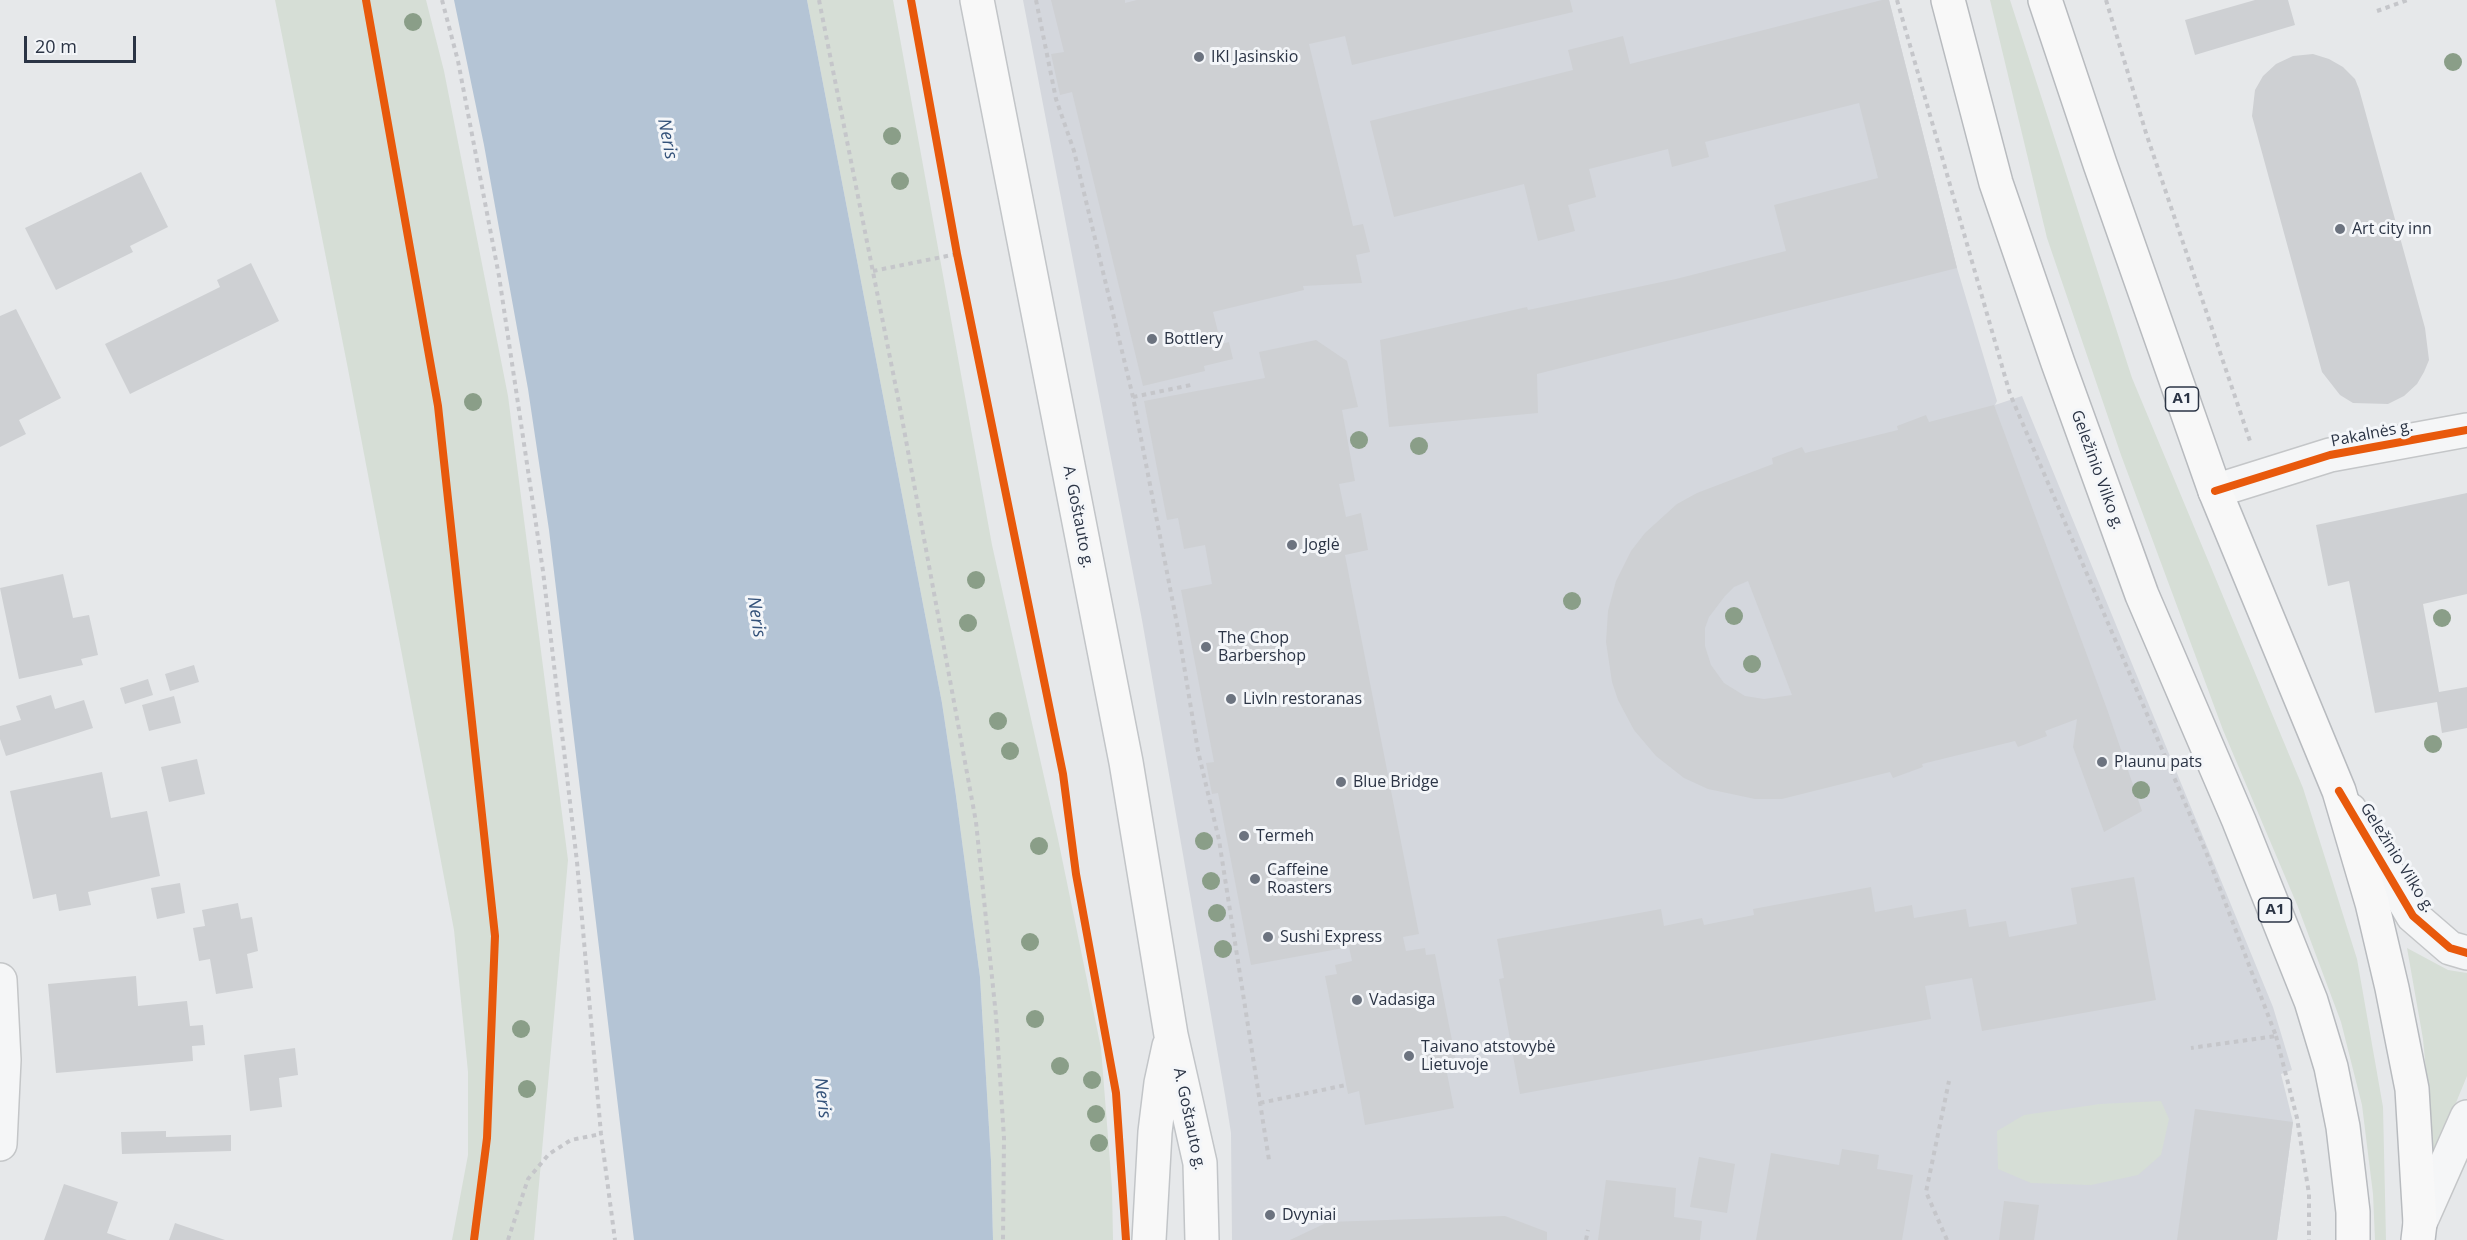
<!DOCTYPE html>
<html>
<head>
<meta charset="utf-8">
<style>
	body { margin:0 }
	#map { position:relative; width:2467px; height:1240px; overflow:hidden; background:#e6e8ea; font-family:"Open Sans",sans-serif }
	canvas { display:block }
	.scale { position:absolute; left:24px; top:36px; width:112px; height:27px; box-sizing:border-box; border:3px solid #2b3445; border-top:0; padding-left:8px; font-size:18px; line-height:21px; white-space:nowrap; color:#2b3445; -webkit-text-stroke:4px #f4f6f9; paint-order:stroke }
</style>
</head>
<body>
<div id="map">
<canvas width="2467" height="1240"></canvas>
<div class="scale">20 m</div>
</div>
<script>
const context = document.querySelector('canvas').getContext('2d');
context.lineJoin = 'round';
function paint(path, color) { context.fillStyle = color; context.fill(path, 'evenodd'); }
const poly = rows => new Path2D(rows.map(r => 'M' + r).join(''));
function stroke(path, color, width, dash) { context.strokeStyle = color; context.lineWidth = width; context.lineCap = dash ? 'butt' : 'round'; context.setLineDash(dash || []); context.stroke(path); }
function drawText(font, color, halo, rows, align = 'center') {
  context.font = font + ' "Open Sans",sans-serif'; context.lineWidth = 6; context.setLineDash([]); context.textBaseline = 'middle'; context.strokeStyle = halo; context.fillStyle = color; for (const [text, x, y, turn = 0] of rows) {
    context.save(); context.translate(x, y); context.rotate((+turn || 0) * Math.PI / 180); context.textAlign = isNaN(turn) ? turn : align; if (halo) context.strokeText(text, 0, 0); context.fillText(text, 0, 0); context.restore();
  }
}
const built = poly([
	[1023,0,1889,0,1957,268,1997,401,1995,405,2022,396,2273,1007,2292,1070,2281,1074,2293,1122,2277,1240,1232,1240,1231,1133,1225,1095,1142,620]
]);
const green = poly([
	[275,0,426,0,444,71,508,396,568,860,534,1240,452,1240,468,1155,468,1072,454,930,348,369],
	[807,0,893,0,992,545,1058,839,1101,1048,1112,1188,1113,1240,993,1240,991,1161,980,977,956,796,942,703],
	[1990,0,2010,0,2132,378,2303,788,2357,959,2383,1107,2386,1240,2375,1240,2373,1194,2362,1105,2341,1022,2298,907,2223,730,2121,455,2047,238],
	[2407,948,2448,970,2467,973,2467,1076,2434,1156,2423,1039],
	[2161,1101,2169,1119,2161,1155,2138,1175,2091,1185,2031,1183,1998,1169,1997,1131,2024,1115,2100,1104]
]);
const water = poly([
	[454,0,807,0,942,703,956,796,980,977,991,1161,993,1240,634,1240,549,530,528,389,484,145]
]);
const building = poly([
	[1051,0,1125,0,1125,3,1137,0,1570,0,1573,12,1352,65,1345,36,1309,44,1353,226,1363,224,1370,252,1356,255,1362,283,1303,286,1304,290,1213,312,1221,344,1229,342,1233,359,1204,366,1205,371,1143,386,1072,92,1060,95,1051,54,1064,52],
	[1882,0,1889,0,1957,268,1537,374,1538,413,1389,427,1380,340,1527,307,1528,310,1676,279,1786,251,1774,205,1878,178,1859,103,1705,142,1709,157,1672,167,1668,149,1589,169,1596,197,1568,205,1575,231,1538,241,1524,184,1394,217,1370,121,1573,70,1568,50,1623,36,1630,64],
	[2255,0,2288,0,2295,25,2195,55,2185,20],
	[2313,54,2329,59,2343,67,2355,79,2359,89,2425,328,2429,360,2424,372,2417,384,2404,396,2388,404,2353,403,2340,395,2322,372,2252,116,2255,90,2263,76,2276,64,2293,56],
	[141,172,168,227,130,246,133,252,56,290,25,228],
	[251,263,279,321,130,394,105,344,220,287,217,280],
	[16,309,61,398,19,420,26,434,0,447,0,316],
	[1316,340,1347,361,1358,407,1342,410,1355,481,1339,484,1346,517,1361,513,1368,550,1345,555,1419,934,1403,937,1406,951,1425,948,1426,955,1435,954,1458,1071,1447,1073,1454,1108,1365,1125,1359,1091,1348,1094,1325,976,1337,974,1335,965,1352,961,1349,947,1251,965,1218,793,1212,794,1206,763,1214,762,1181,590,1212,584,1205,545,1184,549,1178,518,1167,520,1144,401,1265,378,1259,352],
	[1994,405,2107,709,2142,811,2104,832,2073,747,2077,719,2045,731,2047,736,2018,747,2015,741,1922,764,1923,767,1893,778,1890,772,1782,799,1755,799,1708,789,1684,778,1656,756,1634,730,1618,700,1612,682,1606,642,1608,611,1616,581,1631,551,1645,533,1677,504,1697,493,1773,464,1772,458,1802,447,1805,453,1898,430,1897,426,1926,415,1929,422],
	[1748,581,1792,695,1764,699,1745,696,1724,683,1711,665,1705,646,1705,628,1709,617,1725,596,1734,587],
	[2467,493,2467,594,2423,604,2439,692,2467,687,2467,728,2442,733,2437,702,2375,713,2349,581,2328,586,2316,525],
	[63,574,73,618,89,615,98,655,81,659,83,665,19,679,0,588],
	[194,665,199,682,170,691,165,674],
	[148,679,153,695,125,704,120,688],
	[51,695,55,709,84,700,93,728,6,756,0,739,0,726,21,720,16,706],
	[174,696,181,723,149,731,142,705],
	[197,759,205,794,169,802,161,767],
	[102,772,111,818,147,811,160,876,88,892,91,905,59,911,56,894,33,899,10,791],
	[2134,877,2156,1000,1982,1031,1972,978,1925,986,1931,1019,1520,1094,1499,979,1504,978,1497,939,1661,909,1664,926,1702,918,1704,925,1754,915,1753,909,1871,887,1875,912,1912,905,1914,918,1966,909,1969,927,2006,921,2009,937,2077,924,2071,888],
	[180,883,185,913,157,919,151,888],
	[238,903,241,919,252,917,258,951,247,954,253,988,216,994,210,959,199,961,193,928,205,926,202,910],
	[136,976,138,1006,187,1001,190,1026,203,1025,205,1045,192,1046,193,1061,56,1073,48,984],
	[295,1048,298,1075,279,1078,282,1107,250,1111,244,1055],
	[2195,1109,2293,1122,2277,1240,2177,1240],
	[166,1131,166,1137,231,1135,231,1151,122,1154,121,1132],
	[1842,1149,1879,1155,1877,1169,1913,1175,1902,1240,1756,1240,1771,1153,1839,1165],
	[1699,1157,1735,1164,1727,1213,1690,1207],
	[1606,1180,1676,1188,1674,1217,1702,1221,1700,1240,1598,1240],
	[64,1184,118,1202,107,1233,127,1240,44,1240],
	[2004,1201,2039,1205,2034,1240,1999,1240],
	[1505,1216,1547,1232,1547,1240,1290,1240,1328,1222],
	[175,1223,225,1240,169,1240]
]);
const path = poly([
	[442,0,458,61,499,276,543,571,577,862,601,1134,615,1240],
	[819,0,901,413,976,822,996,1016,1004,1138,1003,1240],
	[1036,0,1056,99,1074,151,1133,397,1178,629,1198,751,1219,840,1269,1160],
	[1897,0,2010,394,2206,852,2276,1036,2191,1048],
	[2106,0,2146,133,2251,444],
	[2377,11,2408,0],
	[873,271,957,254],
	[1133,397,1191,385],
	[2276,1036,2297,1118,2309,1194,2309,1240],
	[1260,1103,1346,1085],
	[508,1240,528,1179,549,1154,571,1140,601,1134],
	[1586,1240,1588,1230],
	[1947,1240,1926,1192,1949,1081]
]);
const street = poly([
	[2215,491,2330,455,2467,430],
	[2350,810,2413,916,2450,948,2467,953],
	[0,980,4,1060,0,1144],
	[2420,1223,2467,1117]
]);
const primary = poly([
	[977,0,1126,762,1171,1035,1200,1163,1202,1240],
	[1149,1240,1155,1132,1161,1083,1169,1046]
]);
const highway = poly([
	[1948,0,1996,183,2058,363,2142,595,2239,821,2311,1001,2331,1067,2343,1127,2353,1212,2353,1240],
	[2045,0,2100,164,2215,491,2339,791,2372,903,2392,988,2412,1089,2420,1223,2418,1240]
]);
const cycleway = poly([
	[366,0,438,406,495,936,487,1138,474,1240],
	[911,0,957,254,1063,774,1076,874,1116,1093,1126,1240],
	[2215,491,2330,455,2467,430],
	[2339,791,2413,916,2450,948,2467,953]
]);
const trees = [
	[413,22],
	[2453,62],
	[892,136],
	[900,181],
	[473,402],
	[1359,440],
	[1419,446],
	[976,580],
	[1572,601],
	[1734,616],
	[2442,618],
	[968,623],
	[1752,664],
	[998,721],
	[2433,744],
	[1010,751],
	[2141,790],
	[1204,841],
	[1039,846],
	[1211,881],
	[1217,913],
	[1030,942],
	[1223,949],
	[1035,1019],
	[521,1029],
	[1060,1066],
	[1092,1080],
	[527,1089],
	[1096,1114],
	[1099,1143]
];
const markers = [
	[1199,57,6,"#6c737f"],
	[2340,229,6,"#6c737f"],
	[1152,339,6,"#6c737f"],
	[1292,545,6,"#6c737f"],
	[1206,647,6,"#6c737f"],
	[1231,699,6,"#6c737f"],
	[2102,762,6,"#6c737f"],
	[1341,782,6,"#6c737f"],
	[1244,836,6,"#6c737f"],
	[1255,879,6,"#6c737f"],
	[1268,937,6,"#6c737f"],
	[1357,1000,6,"#6c737f"],
	[1409,1056,6,"#6c737f"],
	[1270,1215,6,"#6c737f"]
];
const shields = [
	[2182,399,33],
	[2275,910,33]
];
const shieldNames = [
	["A1",2182,399],
	["A1",2275,910]
];
const poiNames = [
	["IKI Jasinskio",1211,57],
	["Art city inn",2352,229],
	["Bottlery",1164,339],
	["Joglė",1304,545],
	["The Chop",1218,638],
	["Barbershop",1218,656],
	["LivIn restoranas",1243,699],
	["Plaunu pats",2114,762],
	["Blue Bridge",1353,782],
	["Termeh",1256,836],
	["Caffeine",1267,870],
	["Roasters",1267,888],
	["Sushi Express",1280,937],
	["Vadasiga",1369,1000],
	["Taivano atstovybė",1421,1047],
	["Lietuvoje",1421,1065],
	["Dvyniai",1282,1215]
];
const streetNames = [
	["Pakalnės g.",2372,434,-11],
	["Geležinio Vilko g.",2097,470,70],
	["A. Goštauto g.",1078,517,79],
	["Geležinio Vilko g.",2397,858,58],
	["A. Goštauto g.",1189,1119,78]
];
const waterNames = [
	["Neris",667,139,79],
	["Neris",756,617,81],
	["Neris",822,1098,83]
];
paint(built, '#d4d7dd');
paint(green, '#d6ded6');
paint(water, '#b4c4d5');
paint(building, '#ced0d3');
stroke(street, '#c4c6c8', 36);
stroke(primary, '#c2c5c8', 36);
stroke(highway, '#b8bbbf', 36);
stroke(path, '#c5c6ca', 4, [4.5, 4.5]);
stroke(street, '#f5f6f7', 33);
stroke(primary, '#f8f8f8', 33);
stroke(highway, '#f8f8f8', 33);
stroke(cycleway, '#e8590c', 8);
context.fillStyle = '#8a9e88';
for (const [x, y] of trees) { context.beginPath(); context.arc(x, y, 9, 0, 2 * Math.PI); context.fill(); }
for (const [x, y, r, color] of markers) { const dot = new Path2D(); dot.arc(x, y, r, 0, 2 * Math.PI); context.fillStyle = color; context.fill(dot); stroke(dot, '#f4f6f9', 2); }
for (const [x, y, w] of shields) { const box = new Path2D(); box.roundRect(x - w / 2, y - 12, w, 24, 4.5); context.fillStyle = '#f4f6f9'; context.fill(box); stroke(box, '#2b3445', 1.5); }
drawText('bold 15px', '#2b3445', null, shieldNames);
drawText('16px', '#2b3445', '#f4f6f9', poiNames, 'left');
drawText('16px', '#2b3445', '#f4f6f9', streetNames);
drawText('italic 18px', '#34527a', '#f4f6f9', waterNames);
</script>
</body>
</html>
